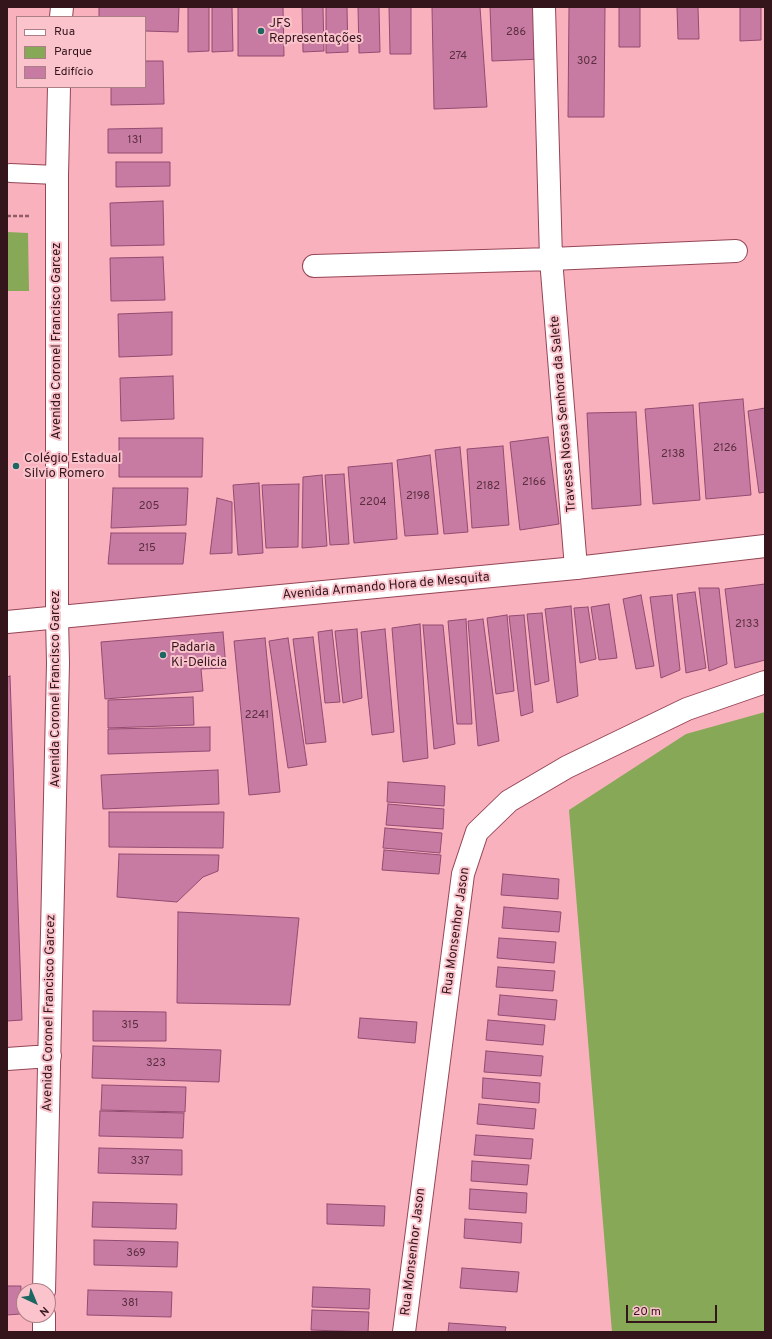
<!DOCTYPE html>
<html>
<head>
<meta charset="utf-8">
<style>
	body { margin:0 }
	#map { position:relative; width:772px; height:1339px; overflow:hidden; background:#f9b1bd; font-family:Overpass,sans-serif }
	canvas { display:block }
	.frame { position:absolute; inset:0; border:8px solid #35151c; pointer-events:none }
	.legend { position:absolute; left:16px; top:16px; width:130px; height:72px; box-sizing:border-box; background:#fbc4cd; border:1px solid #ac7e86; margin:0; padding:5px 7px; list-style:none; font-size:12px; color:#35151c }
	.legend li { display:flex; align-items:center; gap:8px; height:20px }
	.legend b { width:20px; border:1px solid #ac7e86 }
	.north { position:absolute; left:16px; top:1283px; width:40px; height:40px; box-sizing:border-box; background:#fbc4cd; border:1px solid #ac7e86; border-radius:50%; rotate:136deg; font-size:11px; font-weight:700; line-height:16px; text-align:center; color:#35151c }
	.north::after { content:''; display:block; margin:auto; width:14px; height:18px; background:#1c6762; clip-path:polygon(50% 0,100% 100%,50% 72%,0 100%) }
	.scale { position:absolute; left:626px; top:1305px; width:91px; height:18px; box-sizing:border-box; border:2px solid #35151c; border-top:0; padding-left:5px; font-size:12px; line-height:14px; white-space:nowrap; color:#35151c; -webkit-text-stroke:3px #fbc4cd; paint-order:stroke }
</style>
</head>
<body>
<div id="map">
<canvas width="772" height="1339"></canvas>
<div class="frame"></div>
<ul class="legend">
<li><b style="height:5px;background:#fff"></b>Rua</li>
<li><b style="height:11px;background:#86a857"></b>Parque</li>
<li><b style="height:11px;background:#c77ba2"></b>Edifício</li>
</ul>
<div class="north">N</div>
<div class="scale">20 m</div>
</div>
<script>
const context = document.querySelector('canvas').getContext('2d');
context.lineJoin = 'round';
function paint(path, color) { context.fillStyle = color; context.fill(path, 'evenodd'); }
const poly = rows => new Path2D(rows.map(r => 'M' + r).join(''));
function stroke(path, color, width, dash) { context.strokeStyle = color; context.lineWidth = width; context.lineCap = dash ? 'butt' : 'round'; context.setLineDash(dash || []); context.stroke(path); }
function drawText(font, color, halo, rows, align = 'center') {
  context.font = font + ' Overpass,sans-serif'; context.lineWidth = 4; context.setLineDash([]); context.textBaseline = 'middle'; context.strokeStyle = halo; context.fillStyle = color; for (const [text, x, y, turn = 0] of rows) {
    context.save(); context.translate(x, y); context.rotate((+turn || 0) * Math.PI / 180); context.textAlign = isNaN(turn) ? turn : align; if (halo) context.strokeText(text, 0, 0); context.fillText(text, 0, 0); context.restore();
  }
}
const green = poly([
	[7,232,28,233,29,291,7,291],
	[765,712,765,1332,612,1332,569,810,686,734]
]);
const building = poly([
	[99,7,179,7,178,32,145,31,145,17,99,17,99,7],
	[188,7,209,7,209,51,188,52,188,7],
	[212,7,232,7,233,51,212,52,212,7],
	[238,7,283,7,284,56,238,56,238,7],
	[302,7,323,7,324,51,303,52,302,7],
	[326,7,347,7,348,52,326,53,326,7],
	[358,7,379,7,380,52,359,53,358,7],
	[389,7,411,7,411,54,390,54,389,7],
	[432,7,480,7,487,107,434,109,432,7],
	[490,7,540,7,542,59,492,61,490,7],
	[569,7,605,7,604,117,568,117,569,7],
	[619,7,640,7,640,47,619,47,619,7],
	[677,7,698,7,699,39,678,39,677,7],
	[740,7,761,7,761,40,740,41,740,7],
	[145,61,163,61,164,104,111,105,111,87,145,87,145,61],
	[162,128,162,153,108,153,108,129,162,128],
	[116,162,170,162,170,186,116,187,116,162],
	[163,201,164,245,111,246,110,203,163,201],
	[163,257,165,300,111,301,110,258,163,257],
	[172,312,172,355,119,357,118,314,172,312],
	[173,376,174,419,121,421,120,378,173,376],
	[743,399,751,495,706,499,699,403,743,399],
	[693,405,700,500,653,504,645,409,693,405],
	[765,408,765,492,759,493,748,411,765,408],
	[636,412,641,505,592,509,587,413,636,412],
	[548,437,559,524,520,530,510,442,548,437],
	[119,438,203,438,202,477,119,477,119,438],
	[503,446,509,525,472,528,467,449,503,446],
	[460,447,468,532,444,534,435,450,460,447],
	[430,455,438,534,405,536,397,460,430,455],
	[392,463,397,539,354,543,348,467,392,463],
	[344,474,349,544,330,545,325,475,344,474],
	[322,475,327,546,302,548,303,477,322,475],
	[259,483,263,553,238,555,233,485,259,483],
	[299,484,298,547,266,548,262,485,299,484],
	[113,488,188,488,186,525,111,528,113,488],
	[217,498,232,502,232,553,210,554,217,498],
	[111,533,186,533,183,564,108,564,111,533],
	[765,584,765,660,735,668,725,589,765,584],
	[699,588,719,588,727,664,709,671,699,588],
	[695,592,706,668,686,673,677,594,695,592],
	[641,595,654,666,636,669,623,599,641,595],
	[672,595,680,670,661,678,650,597,672,595],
	[609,604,617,658,599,660,591,607,609,604],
	[571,606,578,696,557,703,545,609,571,606],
	[588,607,596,659,580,663,574,608,588,607],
	[542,613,549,681,535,685,527,614,542,613],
	[507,615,514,691,496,694,487,618,507,615],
	[524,615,533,712,521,716,509,616,524,615],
	[466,619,472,724,457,724,448,621,466,619],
	[483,619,499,741,478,746,468,621,483,619],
	[420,624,428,758,403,762,392,628,420,624],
	[423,625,443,625,455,744,434,749,423,625],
	[357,629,362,698,343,703,335,631,357,629],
	[385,629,394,732,372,735,361,632,385,629],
	[332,630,340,702,325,703,318,632,332,630],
	[223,632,226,668,201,669,203,691,105,699,101,642,223,632],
	[313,637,326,742,306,744,293,639,313,637],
	[265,638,280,792,249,795,234,641,265,638],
	[288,638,307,765,288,768,269,641,288,638],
	[10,676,22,1020,7,1021,7,677,10,676],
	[193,697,194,725,108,728,108,700,193,697],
	[210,727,210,751,108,754,108,729,210,727],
	[218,770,219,804,103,809,101,775,218,770],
	[388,782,445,786,444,806,387,802,388,782],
	[388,804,444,809,443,829,386,825,388,804],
	[109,812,224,812,223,848,109,847,109,812],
	[385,828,442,833,440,853,383,848,385,828],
	[384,850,441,855,439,874,382,870,384,850],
	[119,854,219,855,218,871,203,877,177,902,117,897,119,854],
	[503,874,559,879,558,899,501,895,503,874],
	[504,907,561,912,559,932,502,928,504,907],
	[178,912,299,918,290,1005,177,1003,178,912],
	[499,938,556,942,554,963,497,958,499,938],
	[498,967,555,971,553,991,496,987,498,967],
	[500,995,557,1000,555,1020,498,1015,500,995],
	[93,1011,166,1012,166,1041,93,1041,93,1011],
	[360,1018,417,1022,415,1043,358,1038,360,1018],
	[488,1020,545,1025,543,1045,486,1040,488,1020],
	[93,1046,221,1050,219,1082,92,1078,93,1046],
	[486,1051,543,1056,541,1076,484,1072,486,1051],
	[483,1078,540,1083,539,1103,482,1098,483,1078],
	[102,1085,186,1087,185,1112,101,1110,102,1085],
	[479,1104,536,1109,534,1129,477,1124,479,1104],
	[100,1111,184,1113,183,1138,99,1136,100,1111],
	[476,1135,533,1139,531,1159,474,1155,476,1135],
	[99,1148,182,1150,182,1175,98,1173,99,1148],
	[472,1161,529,1165,527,1185,471,1181,472,1161],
	[470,1189,527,1193,526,1213,469,1209,470,1189],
	[93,1202,177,1204,176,1229,92,1227,93,1202],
	[327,1204,385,1206,384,1226,327,1224,327,1204],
	[465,1219,522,1223,521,1243,464,1238,465,1219],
	[94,1240,178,1242,177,1267,94,1265,94,1240],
	[462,1268,519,1272,517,1292,460,1288,462,1268],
	[7,1286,21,1286,20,1314,7,1315,7,1286],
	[313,1287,370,1289,369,1309,312,1307,313,1287],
	[88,1290,172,1292,171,1317,87,1315,88,1290],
	[312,1310,369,1312,368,1332,311,1330,312,1310],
	[449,1323,506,1327,505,1332,448,1332,449,1323]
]);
const path = poly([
	[7,216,30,216]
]);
const service = poly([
	[10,173,57,175]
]);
const minor = poly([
	[544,7,551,259,576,568],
	[314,266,551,259,736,251],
	[7,1059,50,1056],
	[44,1291,58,663,57,618],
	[44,1332,44,1315],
	[404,1332,463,874,477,832,509,801,567,767,687,709,765,682]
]);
const tertiary = poly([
	[61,17,62,7],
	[57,618,57,175,59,87]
]);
const secondary = poly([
	[7,622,576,568,765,546]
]);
const markers = [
	[261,31,4,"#1c6762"],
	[16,466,4,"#1c6762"],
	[163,655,4,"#1c6762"]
];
const numberNames = [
	["286",516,33],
	["274",458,57],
	["302",587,62],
	["131",135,141],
	["2126",725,449],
	["2138",673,455],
	["2166",534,483],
	["2182",488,487],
	["2198",418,497],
	["2204",373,503],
	["205",149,507],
	["215",147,549],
	["2133",747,625],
	["2241",257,716],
	["315",130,1026],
	["323",156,1064],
	["337",140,1162],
	["369",136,1254],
	["381",130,1304]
];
const poiNames = [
	["JFS",269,24],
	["Representações",269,39],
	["Colégio Estadual",24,459],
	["Silvio Romero",24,474],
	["Padaria",171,648],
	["Ki-Delicia",171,663]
];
const streetNames = [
	["Avenida Coronel Francisco Garcez",57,341,-90],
	["Travessa Nossa Senhora da Salete",564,414,-95],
	["Avenida Armando Hora de Mesquita",386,587,-5],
	["Avenida Coronel Francisco Garcez",56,689,-90],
	["Rua Monsenhor Jason",457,931,-82],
	["Avenida Coronel Francisco Garcez",50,1013,-89],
	["Rua Monsenhor Jason",414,1252,-83]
];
paint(green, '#86a857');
paint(building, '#c77ba2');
stroke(building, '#924b71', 1);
stroke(service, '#944556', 20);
stroke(minor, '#944556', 24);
stroke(tertiary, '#944556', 24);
stroke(secondary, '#944556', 24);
stroke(path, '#905d67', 2.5, [4, 2]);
stroke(service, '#fff', 18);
stroke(minor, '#fff', 22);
stroke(tertiary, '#fff', 22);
stroke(secondary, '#fff', 22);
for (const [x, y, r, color] of markers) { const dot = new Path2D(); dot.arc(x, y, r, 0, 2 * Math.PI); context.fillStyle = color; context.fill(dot); stroke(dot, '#fbc4cd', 1.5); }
drawText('11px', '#5a2e3e', null, numberNames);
drawText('13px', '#35151c', '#fbc4cd', poiNames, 'left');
drawText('13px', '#35151c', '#fbc4cd', streetNames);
</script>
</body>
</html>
